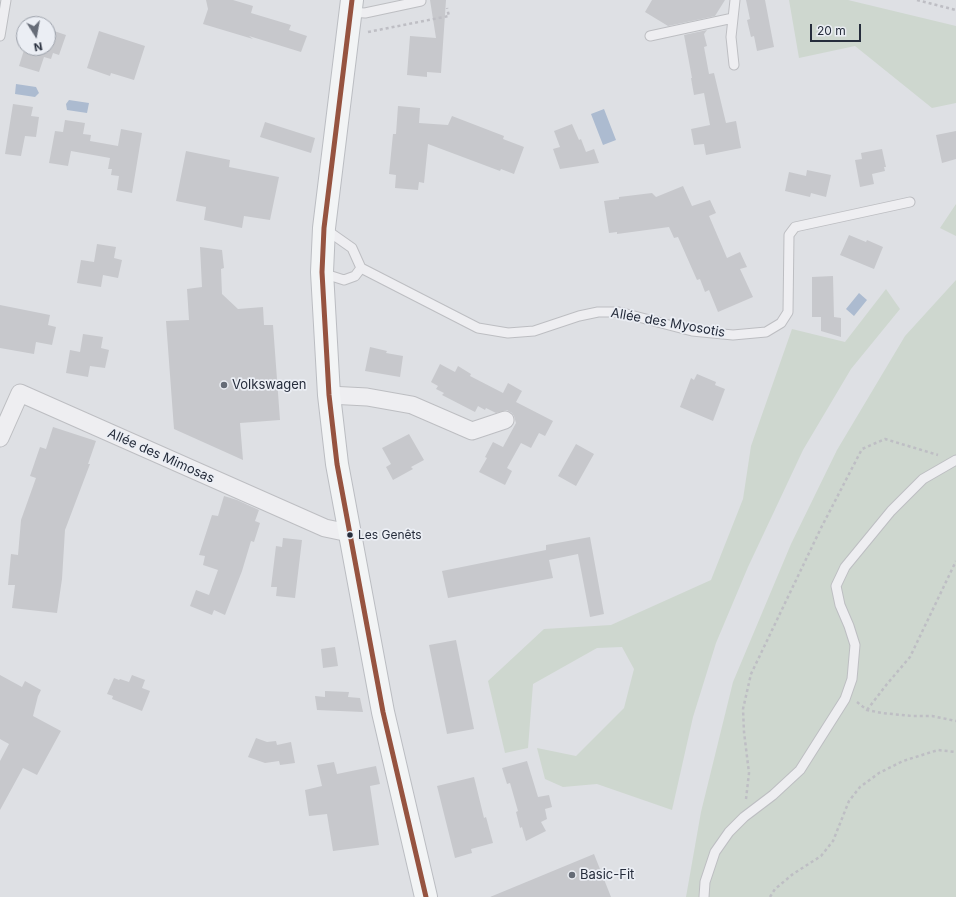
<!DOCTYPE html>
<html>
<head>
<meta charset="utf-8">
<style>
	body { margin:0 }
	#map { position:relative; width:956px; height:897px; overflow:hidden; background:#dee0e4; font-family:Inter,sans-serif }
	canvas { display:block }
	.north { position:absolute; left:16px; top:16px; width:40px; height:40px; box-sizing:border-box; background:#ebeef4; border:1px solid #9ca1aa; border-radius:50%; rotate:169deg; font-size:11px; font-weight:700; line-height:16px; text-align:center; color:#262d3c }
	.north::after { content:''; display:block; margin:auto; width:14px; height:18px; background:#666c77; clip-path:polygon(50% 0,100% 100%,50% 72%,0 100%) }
	.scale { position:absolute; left:810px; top:24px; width:51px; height:18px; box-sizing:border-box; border:2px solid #262d3c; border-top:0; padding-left:5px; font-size:12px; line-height:14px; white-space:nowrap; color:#262d3c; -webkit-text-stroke:3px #ebeef4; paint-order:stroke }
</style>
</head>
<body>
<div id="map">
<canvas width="956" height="897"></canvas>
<div class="north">N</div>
<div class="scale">20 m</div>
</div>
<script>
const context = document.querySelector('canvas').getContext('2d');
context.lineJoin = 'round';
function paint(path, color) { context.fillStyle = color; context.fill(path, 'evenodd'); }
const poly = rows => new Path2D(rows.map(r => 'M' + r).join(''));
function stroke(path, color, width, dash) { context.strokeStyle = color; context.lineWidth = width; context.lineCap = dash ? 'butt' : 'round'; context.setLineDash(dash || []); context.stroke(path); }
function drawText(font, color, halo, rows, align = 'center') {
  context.font = font + ' Inter,sans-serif'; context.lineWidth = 3.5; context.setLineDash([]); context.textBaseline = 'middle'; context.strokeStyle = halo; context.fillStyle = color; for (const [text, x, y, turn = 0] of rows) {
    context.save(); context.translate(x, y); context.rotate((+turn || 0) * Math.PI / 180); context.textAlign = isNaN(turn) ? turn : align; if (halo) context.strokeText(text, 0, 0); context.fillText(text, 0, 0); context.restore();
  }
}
const green = poly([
	[789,0,848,0,956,26,956,103,932,108,855,46,799,58],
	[956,204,956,236,940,228],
	[956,280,956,897,686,897,701,812,733,682,791,544,837,450,905,336],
	[886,289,900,309,851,369,803,450,748,567,716,643,693,717,672,810,597,784,563,787,545,779,537,748,576,756,624,708,634,669,622,647,597,648,533,684,528,748,505,753,488,681,544,629,611,625,711,580,743,499,751,446,792,329,845,342]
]);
const water = poly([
	[16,84,36,87,39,93,35,97,15,94],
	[69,100,89,103,87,113,67,110,66,104],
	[604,109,616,140,603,145,591,114],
	[859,293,867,300,854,316,846,309]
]);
const building = poly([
	[206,0,233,0,253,6,251,13,291,25,289,30,307,36,301,52,249,36,253,39,203,24,208,9],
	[430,0,446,0,441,73,427,72,427,77,407,75,410,36,436,38],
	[652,0,725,0,715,16,668,26,645,12],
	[746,0,765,0,774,47,757,51,754,36,751,37,747,20,750,19],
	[48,29,66,35,59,55,53,53,51,59,44,57,39,72,19,66,24,50,22,50,24,43,24,48,48,48],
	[707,30,704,34,707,46,704,47,709,74,714,73,726,123,736,121,741,148,706,155,704,144,694,145,691,129,710,125,704,93,694,95,691,78,692,78,684,35],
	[99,31,145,46,134,80,111,73,110,76,87,68],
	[13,104,33,107,31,116,39,117,36,137,25,136,21,156,5,154],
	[398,106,420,108,419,123,448,125,452,116,504,136,503,139,524,147,514,174,501,169,500,171,428,144,424,183,419,182,418,190,395,188,396,175,389,174,393,134,396,134],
	[65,120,85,123,83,134,91,135,90,141,118,146,121,129,142,133,132,193,117,190,119,176,111,175,112,169,108,169,110,158,71,151,68,166,49,163,55,131,63,132],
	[265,122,315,138,311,153,260,137],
	[572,124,579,140,581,139,586,152,594,149,599,163,560,169,553,149,560,147,554,131],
	[956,131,956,159,942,163,936,135],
	[882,149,886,167,884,167,885,171,872,174,874,184,860,187,855,160,862,159,861,153],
	[186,151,230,160,229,167,279,177,270,220,244,216,242,228,204,220,206,207,176,201],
	[807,170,831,175,826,197,811,193,810,197,785,191,789,172,806,176],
	[683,186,692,206,710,200,716,213,709,216,727,258,740,252,747,267,740,269,753,297,718,312,709,290,705,292,700,279,697,280,678,237,674,238,669,227,617,234,617,232,609,233,604,201,619,199,619,197,652,193,656,197],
	[849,235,866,242,867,240,883,247,874,269,840,255],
	[97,244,116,247,114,258,122,260,118,278,103,275,101,287,77,283,81,260,94,262],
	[200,247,222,250,224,268,221,269,222,294,238,309,263,307,264,325,273,325,280,420,240,423,243,460,174,429,166,321,189,320,187,289,202,287],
	[833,276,834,317,841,318,841,337,821,331,821,317,812,317,812,277],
	[0,305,50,315,48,325,56,327,52,345,36,342,34,354,0,348],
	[83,334,103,337,101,348,109,350,105,368,90,366,88,377,66,373,70,350,80,352],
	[370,347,387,351,386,353,403,356,400,377,365,371],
	[440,364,455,372,458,366,471,374,470,376,503,393,508,383,522,391,516,402,553,421,545,436,539,433,531,448,521,443,507,468,512,471,505,485,479,472,487,458,485,457,493,442,503,447,516,423,514,416,512,413,507,410,496,413,486,408,485,410,478,406,475,412,442,395,444,393,436,389,438,386,431,382],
	[697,374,716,382,715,385,725,389,713,421,680,407,691,378,694,380],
	[53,427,96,441,88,464,90,464,65,530,62,579,57,613,12,608,15,585,8,585,11,554,18,555,21,520,36,478,30,476,40,447,46,449],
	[409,434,424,460,411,467,413,469,393,480,386,467,391,464,382,448],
	[576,444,594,454,576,486,558,476],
	[224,496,237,500,259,510,255,521,260,523,254,542,251,541,242,571,225,615,214,610,212,615,190,606,196,590,209,595,218,570,203,565,205,556,199,555,212,515,218,516],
	[590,537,604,614,590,617,578,554,549,560,553,578,448,598,442,571,546,550,546,545],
	[283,538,302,540,295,598,276,596,277,587,271,587,276,546,282,547],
	[456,640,474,729,447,734,429,645],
	[335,647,338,666,323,668,321,649],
	[0,675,22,687,25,681,41,690,38,696,33,716,61,731,37,775,23,768,0,810,0,761,9,744,0,739],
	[132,675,145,680,142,688,150,691,142,711,112,699,113,696,107,694,114,678,119,680,120,679,129,682],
	[325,691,349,692,348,697,360,698,363,712,317,710,315,696,325,697],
	[256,738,267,742,276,741,277,745,291,742,295,763,280,765,279,761,265,763,248,757],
	[527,761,538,797,549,795,552,807,545,809,547,819,541,822,546,831,526,841,522,827,520,828,516,812,518,811,510,783,507,784,502,768],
	[334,762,337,774,376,766,380,784,370,786,379,845,333,851,327,814,309,816,305,790,322,786,317,765],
	[474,777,484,818,486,817,493,843,471,849,472,853,455,858,437,786],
	[594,854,611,897,490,897]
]);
const path = poly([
	[917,0,956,10],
	[368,32,449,16,447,8],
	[857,702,867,710,882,713,912,716,932,716,956,721],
	[867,710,887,684,910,657,956,561],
	[746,799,749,773,744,732,743,709,751,674,821,528,862,449,885,439,938,455],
	[770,897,775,889,793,874,821,856,833,841,849,801,860,787,879,773,903,761,938,750,956,752]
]);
const lane = poly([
	[350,12,365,13,421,1],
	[0,36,6,0],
	[650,36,733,18],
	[734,65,731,37,735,0],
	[325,229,352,248,361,268,478,328,508,333,534,331,579,316,598,312,619,312,692,331,733,335,766,332,781,323,788,312,789,235,795,227,910,202],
	[322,273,344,280,355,276,361,268],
	[704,897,705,882,715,852,729,832,744,817,773,795,800,770,845,699,852,679,855,645,849,626,840,605,836,586,845,567,891,511,923,479,956,460]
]);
const street = poly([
	[329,395,367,397,412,405,472,431,505,420],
	[0,438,20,393,325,528,349,533]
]);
const primary = poly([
	[352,0,324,228,322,272,329,395,337,464,383,712,426,897]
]);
const bus1 = poly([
	[352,0,324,228,322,272,329,395,337,464,383,712,426,897]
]);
const markers = [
	[224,385,4,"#666c77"],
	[350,535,3.5,"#262d3c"],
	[572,875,4,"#666c77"]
];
const busNames = [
	["Les Genêts",358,535]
];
const streetNames = [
	["Allée des Myosotis",668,323,10],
	["Allée des Mimosas",161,456,24]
];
const poiNames = [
	["Volkswagen",232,385],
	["Basic-Fit",580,875]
];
paint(green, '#ced7cf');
paint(water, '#acbbd0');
paint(building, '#c7c8cc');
stroke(lane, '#bdbec2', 11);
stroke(street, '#bdbec2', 19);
stroke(primary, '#bbbdc2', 24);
stroke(path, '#bebec4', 2.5, [3, 3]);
stroke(lane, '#eeeef1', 9);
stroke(street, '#eeeef1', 17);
stroke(primary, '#f2f4f5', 22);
stroke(bus1, '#965340', 5);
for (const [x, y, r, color] of markers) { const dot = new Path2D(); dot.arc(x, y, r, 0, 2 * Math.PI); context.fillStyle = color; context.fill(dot); stroke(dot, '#ebeef4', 1.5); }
drawText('12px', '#262d3c', '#ebeef4', busNames, 'left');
drawText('13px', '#262d3c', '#ebeef4', streetNames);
drawText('13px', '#262d3c', '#ebeef4', poiNames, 'left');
</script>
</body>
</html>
